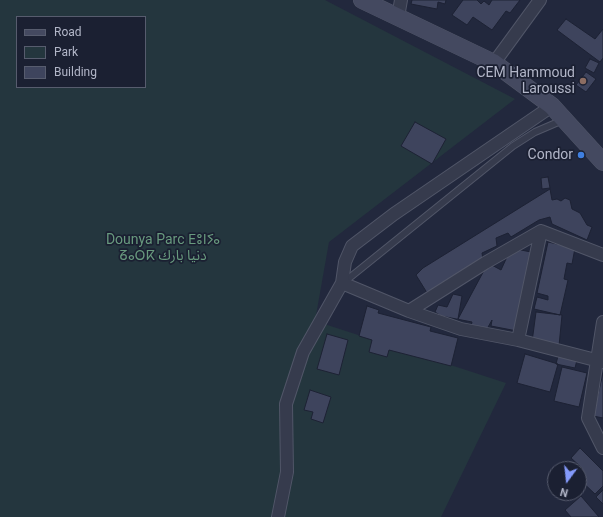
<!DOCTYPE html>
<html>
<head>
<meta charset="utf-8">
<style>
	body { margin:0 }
	#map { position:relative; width:603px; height:517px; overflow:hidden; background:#22283d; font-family:Roboto,sans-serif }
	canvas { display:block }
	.legend { position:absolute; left:16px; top:16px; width:130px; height:72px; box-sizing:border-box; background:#1b2032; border:1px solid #575c6e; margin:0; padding:5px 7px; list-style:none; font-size:12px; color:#b2b6c8 }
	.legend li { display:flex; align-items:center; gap:8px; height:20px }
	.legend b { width:20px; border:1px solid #575c6e }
	.north { position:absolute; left:547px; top:461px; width:40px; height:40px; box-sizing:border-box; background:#1b2032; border:1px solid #575c6e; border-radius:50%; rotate:195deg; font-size:11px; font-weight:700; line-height:16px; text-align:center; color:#b2b6c8 }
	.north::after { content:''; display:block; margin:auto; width:14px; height:18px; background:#849afb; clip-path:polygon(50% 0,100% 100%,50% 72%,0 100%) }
</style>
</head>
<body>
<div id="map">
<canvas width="603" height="517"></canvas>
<ul class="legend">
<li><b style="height:5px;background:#444960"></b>Road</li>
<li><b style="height:11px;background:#24363e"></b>Park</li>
<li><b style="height:11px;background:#3e445d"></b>Building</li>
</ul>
<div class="north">N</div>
</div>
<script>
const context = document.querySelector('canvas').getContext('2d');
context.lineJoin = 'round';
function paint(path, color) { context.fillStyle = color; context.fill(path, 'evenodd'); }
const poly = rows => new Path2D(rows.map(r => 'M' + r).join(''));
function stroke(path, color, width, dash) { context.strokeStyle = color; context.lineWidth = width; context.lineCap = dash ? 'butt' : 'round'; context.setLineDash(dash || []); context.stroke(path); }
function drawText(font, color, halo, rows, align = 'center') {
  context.font = font + ' Roboto,"Noto Sans Arabic","Noto Sans Tifinagh",sans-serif'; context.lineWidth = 3.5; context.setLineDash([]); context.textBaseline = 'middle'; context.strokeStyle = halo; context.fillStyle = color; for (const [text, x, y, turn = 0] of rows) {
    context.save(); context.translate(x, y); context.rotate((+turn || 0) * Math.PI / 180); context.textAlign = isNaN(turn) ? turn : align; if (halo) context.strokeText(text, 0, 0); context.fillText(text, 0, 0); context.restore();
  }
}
const green = poly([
	[0,0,325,0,515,99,329,242,315,321,506,383,441,517,0,517],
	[17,17,145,17,145,87,17,87]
]);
const building = poly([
	[412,0,446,0,445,4,438,2,437,9,411,4,412,0],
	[463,0,477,0,481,4,484,1,489,5,492,0,520,0,510,13,506,11,492,30,473,17,467,25,452,15,463,0],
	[566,19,595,39,603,29,603,58,600,62,557,30,566,19],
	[590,59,599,63,594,73,585,68,590,59],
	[586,72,596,79,586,92,576,85,586,72],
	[415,122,446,139,432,164,401,146,415,122],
	[548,177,550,188,542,189,541,178,548,177],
	[550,189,552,200,557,199,561,201,565,198,570,200,572,209,580,213,587,225,592,227,587,240,552,224,550,217,539,220,511,237,508,233,496,238,497,246,482,253,483,260,429,296,416,275,423,268,550,189],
	[548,242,575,248,572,264,567,263,564,279,568,280,560,315,534,309,537,297,548,300,548,296,537,293,548,242],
	[511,248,531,252,517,331,491,326,492,320,487,329,471,326,472,322,441,316,435,312,438,305,447,307,453,294,462,296,458,319,488,263,501,270,511,248],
	[367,306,379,310,378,313,431,327,430,331,458,338,451,366,389,350,387,357,369,352,372,340,359,336,367,306],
	[536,312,562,315,559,346,532,342,536,312],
	[327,334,348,340,339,375,317,369,327,334],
	[559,352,578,356,575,368,556,364,559,352],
	[525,354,558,364,550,392,517,383,525,354],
	[562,367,587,373,579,407,554,401,562,367],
	[603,373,603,418,593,416,603,373],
	[310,390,331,397,323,423,311,419,313,412,304,410,310,390],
	[580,448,603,471,603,486,595,494,579,479,579,472,582,468,571,458,580,448],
	[603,490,603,504,596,497,603,490],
	[581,496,599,517,571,517,565,510,581,496]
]);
const service = poly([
	[343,283,513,146,535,132,563,120]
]);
const minor = poly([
	[398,17,401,0],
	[494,63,540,0],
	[552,106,394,214,352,246,345,262,342,283,409,311,461,329,518,340,603,362],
	[409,311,485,263,541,231,603,255],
	[603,322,588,418,603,448],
	[518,340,541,231],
	[278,517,287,472,286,404,303,352,342,283]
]);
const secondary = poly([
	[362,0,494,63,552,106,603,162]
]);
const markers = [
	[583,81,4,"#8d6e63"],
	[581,155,4,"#3f7fe0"]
];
const poiNames = [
	["CEM Hammoud",575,73],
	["Laroussi",575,89],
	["Condor",573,155]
];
const parkNames = [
	["Dounya Parc ⴹⵓⵏⵢⴰ",163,240],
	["ⵒⴰⵔⴽ دنيا بارك",163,256]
];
paint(green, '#24363e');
paint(building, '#3e445d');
stroke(building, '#1d2234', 1);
stroke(service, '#515668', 8);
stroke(minor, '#515668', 14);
stroke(secondary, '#515668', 18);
stroke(service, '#363b4d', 6);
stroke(minor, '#363b4d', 12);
stroke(secondary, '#444960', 17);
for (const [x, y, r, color] of markers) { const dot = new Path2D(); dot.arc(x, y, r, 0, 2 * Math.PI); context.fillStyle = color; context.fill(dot); stroke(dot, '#1b2032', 1.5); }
drawText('14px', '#b2b6c8', '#1b2032', poiNames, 'right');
drawText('14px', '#689a7e', '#1b2032', parkNames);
</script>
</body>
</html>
